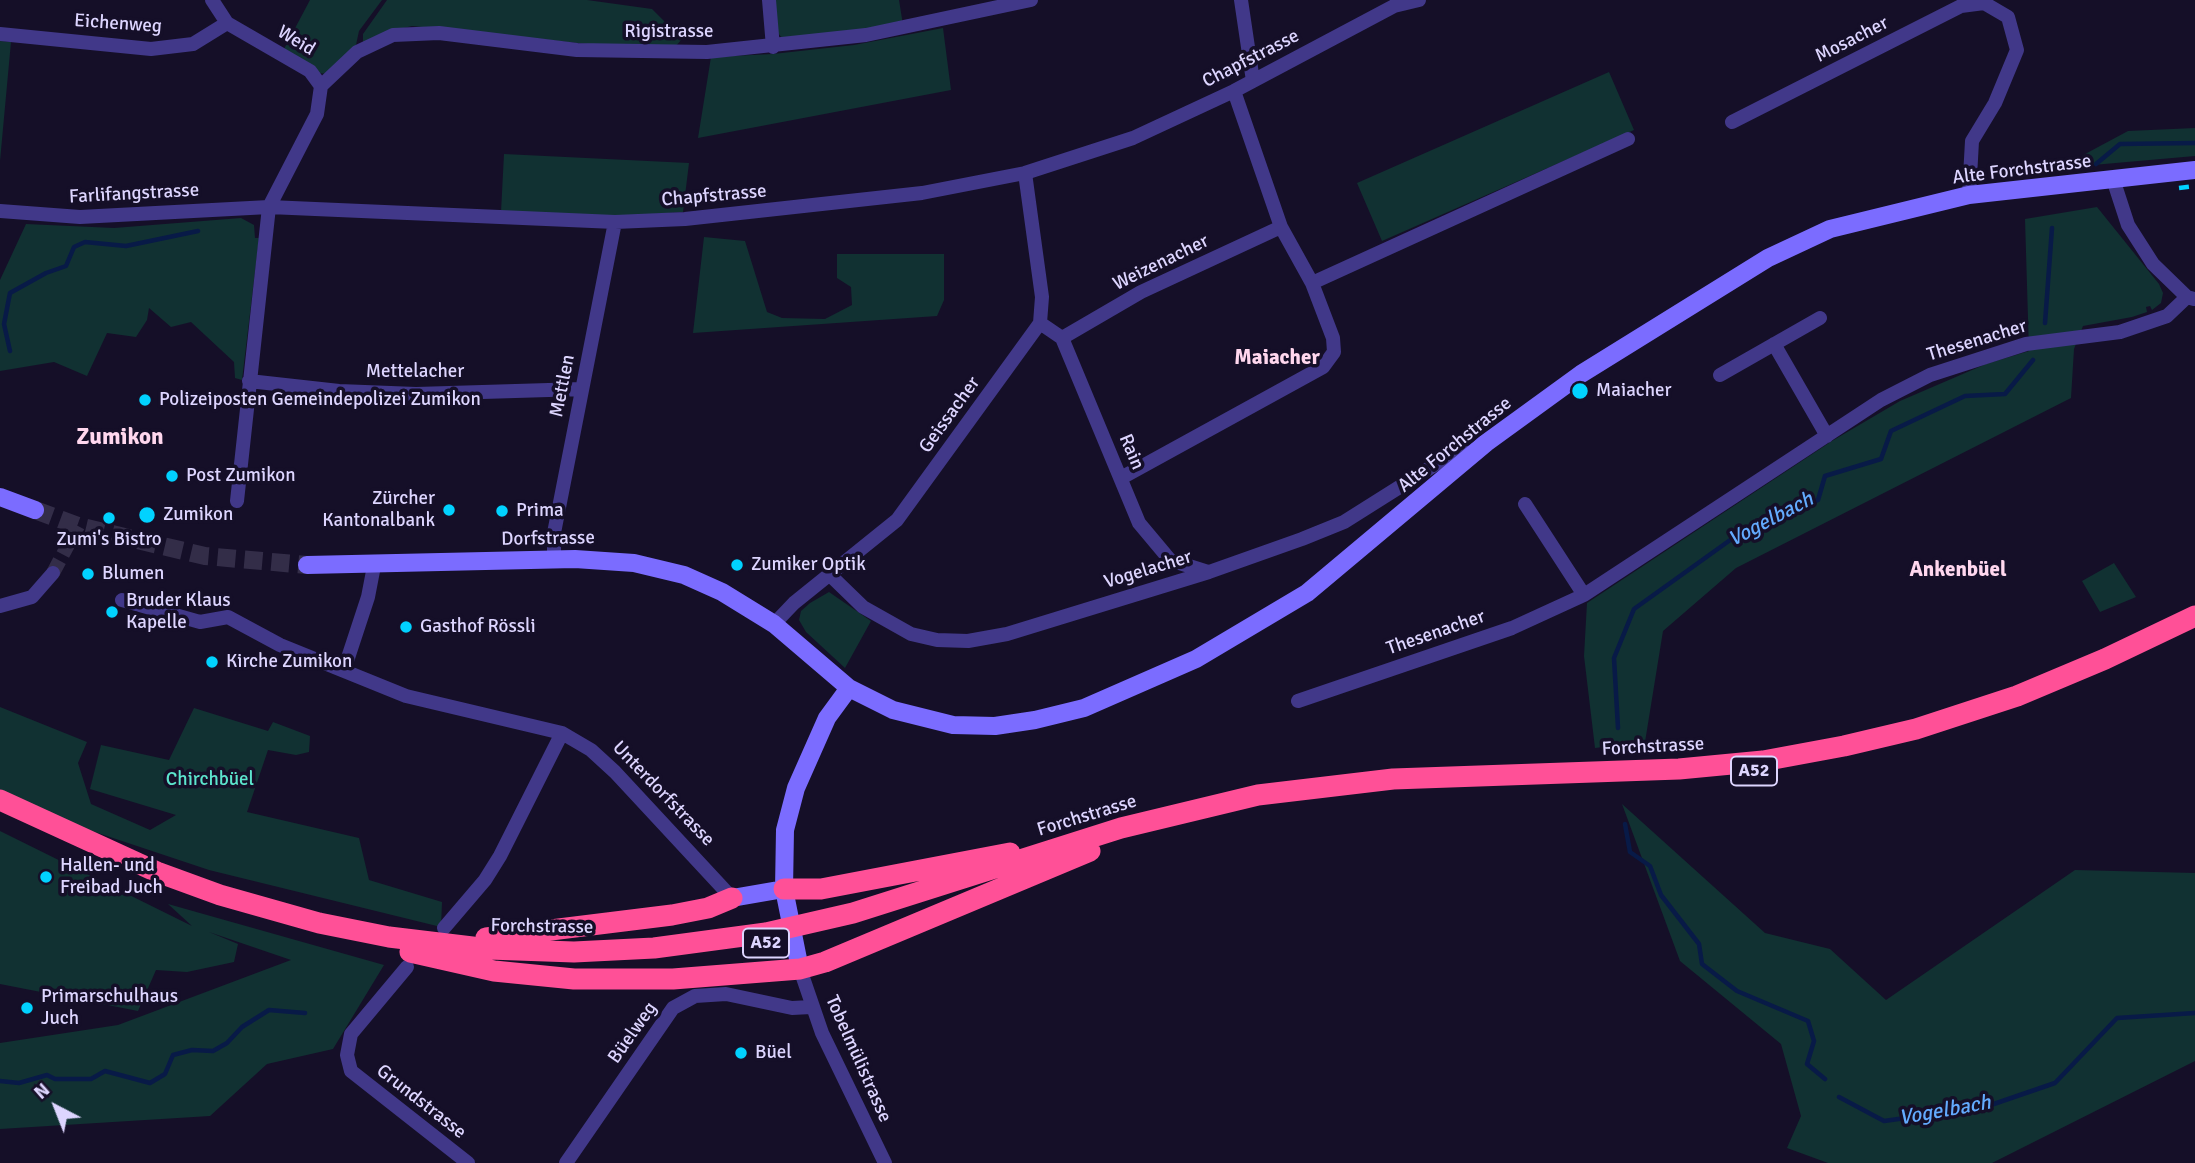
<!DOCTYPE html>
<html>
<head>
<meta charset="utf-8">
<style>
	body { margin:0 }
	#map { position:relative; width:2195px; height:1163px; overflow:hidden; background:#150f28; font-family:Signika,sans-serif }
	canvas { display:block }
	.north { position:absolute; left:21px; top:1072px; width:70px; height:70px; -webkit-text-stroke:5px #150f28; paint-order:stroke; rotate:318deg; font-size:19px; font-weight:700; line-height:28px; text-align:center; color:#ddd5ff }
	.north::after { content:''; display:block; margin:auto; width:24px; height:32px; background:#ddd5ff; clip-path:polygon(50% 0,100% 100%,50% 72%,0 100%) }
</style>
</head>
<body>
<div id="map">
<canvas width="2195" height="1163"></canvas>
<div class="north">N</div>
</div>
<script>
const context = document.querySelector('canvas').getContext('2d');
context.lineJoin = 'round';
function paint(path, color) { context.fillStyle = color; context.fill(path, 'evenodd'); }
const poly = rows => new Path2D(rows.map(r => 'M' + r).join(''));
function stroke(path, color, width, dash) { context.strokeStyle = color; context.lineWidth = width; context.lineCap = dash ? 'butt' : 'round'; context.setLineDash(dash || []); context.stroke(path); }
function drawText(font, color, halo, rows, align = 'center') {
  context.font = font + ' Signika,sans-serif'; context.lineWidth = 7; context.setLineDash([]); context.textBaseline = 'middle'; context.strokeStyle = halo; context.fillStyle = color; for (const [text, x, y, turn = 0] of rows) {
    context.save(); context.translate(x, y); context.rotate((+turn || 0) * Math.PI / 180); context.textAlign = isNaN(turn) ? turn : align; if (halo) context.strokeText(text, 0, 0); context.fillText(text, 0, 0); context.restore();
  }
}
const green = poly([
	[310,0,382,0,359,31,356,45,328,74,319,73,284,49],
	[387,0,587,0,652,9,682,39,675,47,597,45,412,26,387,32,363,45,363,34],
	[773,0,899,0,903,25,783,39,777,32],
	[943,28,951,90,698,138,711,57,773,54,854,45],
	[0,41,11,42,0,161],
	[1609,72,1634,130,1382,241,1357,183],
	[2195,128,2195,156,2059,168,2128,131],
	[504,154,689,163,683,212,625,216,501,212],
	[2097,207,2159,284,2163,293,2161,303,2152,310,2150,306,2146,307,2147,312,2132,317,2083,326,2074,349,2071,398,1736,568,1663,631,1645,742,1595,748,1584,656,1587,603,1832,441,1900,401,1986,364,2029,351,2025,219],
	[241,218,254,225,255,238,259,238,242,380,235,378,234,362,191,322,171,327,149,308,147,320,136,337,107,333,87,376,54,362,0,371,0,280,26,224,114,228],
	[704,237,745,241,767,312,782,318,825,319,852,305,851,287,837,278,837,254,944,254,944,300,937,316,693,333],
	[2114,563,2136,597,2100,612,2082,581],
	[829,592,871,621,845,668,806,632,799,620,801,611,810,603],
	[0,707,87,742,78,763,91,804,150,830,176,815,90,789,101,745,169,760,194,708,268,731,273,722,310,736,309,752,296,755,268,750,247,812,359,838,369,880,442,902,441,927,209,870,77,826,0,790],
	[1622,804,1765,933,1830,949,1886,1000,2075,870,2195,873,2195,1061,1992,1163,1828,1163,1787,1148,1801,1116,1781,1044,1680,961],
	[0,831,192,926,168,904,384,965,333,1049,267,1064,210,1116,0,1129,0,1043,118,1025,291,960,209,932,238,944,234,962,187,972,156,970,138,1011,0,984]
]);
const stream = poly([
	[2096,164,2120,144,2195,143],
	[2045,323,2052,228],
	[10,351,4,324,10,293,46,273,66,266,74,247,85,242,126,246,198,231],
	[1618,728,1614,658,1634,609,1733,538,1818,500,1825,476,1881,459,1891,431,1965,396,2005,394,2033,360],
	[1625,824,1630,852,1650,866,1661,895,1699,944,1702,964,1737,991,1808,1021,1814,1041,1807,1064,1825,1079],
	[0,1081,19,1083,47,1075,55,1079,91,1079,105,1071,150,1083,165,1074,173,1055,192,1050,213,1051,227,1043,242,1027,269,1010,305,1013],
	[1839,1097,1884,1121,1985,1107,2055,1083,2117,1018,2195,1013]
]);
const streetTunnel = poly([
	[53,573,78,526]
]);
const secondaryTunnel = poly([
	[35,510,78,526,205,556,307,565]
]);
const street = poly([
	[212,0,227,23,310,71,321,86,317,114,269,207,237,501],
	[769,0,773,47],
	[1241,0,1253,81],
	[0,34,151,49,193,44,227,23],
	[321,86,357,52,393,35,439,33,577,50,707,52,866,35,1031,0],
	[1732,122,1961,6,1984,3,2008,17,2017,50,1995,103,1972,141,1969,195],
	[2113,179,2128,225,2153,264,2187,297,2194,299],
	[0,211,80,217,269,207,615,222,685,219,922,193,1025,173,1133,138,1234,91,1394,6,1419,0],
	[1312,283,1628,139],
	[1040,323,1062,338,1139,523,1170,560,1208,572],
	[1062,338,1141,292,1281,227],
	[1774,344,1827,436],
	[1720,375,1820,318],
	[249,381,339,391,416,394,582,389],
	[1121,478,1323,367,1334,352,1333,338,1312,283,1281,227,1234,91],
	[1525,504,1584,595],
	[554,559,554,533,615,222],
	[830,575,863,607,911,634,937,640,968,641,1007,634,1209,572,1302,539,1344,522,1455,452,1474,453],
	[122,600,200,622,228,617,280,645,406,696,562,733,591,750,615,772,732,898],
	[0,606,32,597,53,573],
	[774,624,794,603,897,520,1040,323,1042,297,1025,173],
	[344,670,368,597,374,566],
	[1298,701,1512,628,1584,595,1881,400,1930,375,2026,344,2120,332,2167,316,2187,297],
	[444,928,485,880,500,856,562,733],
	[407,967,351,1034,347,1055,351,1071,468,1163],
	[800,969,822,1033,885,1163],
	[566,1163,673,1008,695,996,726,994,792,1008,811,1007]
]);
const secondary = poly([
	[0,497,35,510],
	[307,565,575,559,634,563,684,575,722,592,774,624,849,688,893,710,953,725,995,726,1035,720,1084,708,1196,659,1307,593,1486,443,1581,374,1768,258,1830,229,1969,195,2195,170],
	[732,898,784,889],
	[800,969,784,889,785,830,796,788,827,718,849,688]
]);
const highway = poly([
	[0,800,157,872,220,895,319,923,389,937,489,949,574,952,654,948,766,933,853,913,1121,828,1258,795,1393,779,1679,769,1763,761,1844,746,1916,729,2017,696,2105,659,2195,616],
	[784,889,821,889,1010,853],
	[486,938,672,915,708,908,732,898],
	[410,952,494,971,574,979,673,979,800,969,825,962,1090,851]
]);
const rail = poly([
	[2179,188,2195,186]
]);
const markers = [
	[1580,391,9,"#01d2ff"],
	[145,400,7,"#01d2ff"],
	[172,476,7,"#01d2ff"],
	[449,510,7,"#01d2ff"],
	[502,511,7,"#01d2ff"],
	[147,515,9,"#01d2ff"],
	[109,518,7,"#01d2ff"],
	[737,565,7,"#01d2ff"],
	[88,574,7,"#01d2ff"],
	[112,612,7,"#01d2ff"],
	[406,627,7,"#01d2ff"],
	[212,662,7,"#01d2ff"],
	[46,877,7,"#01d2ff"],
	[27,1008,7,"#01d2ff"],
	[741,1053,7,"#01d2ff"]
];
const shields = [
	[1754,771,46],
	[766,943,46]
];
const shieldNames = [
	["A52",1754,771],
	["A52",766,943]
];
const streetNames = [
	["Eichenweg",118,24,4],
	["Rigistrasse",669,32],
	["Mosacher",1852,40,-27],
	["Weid",296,41,31],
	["Chapfstrasse",1251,59,-27],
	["Alte Forchstrasse",2022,170,-7],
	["Farlifangstrasse",134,194,-3],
	["Chapfstrasse",714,196,-5],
	["Weizenacher",1161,263,-26],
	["Thesenacher",1977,341,-17],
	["Mettelacher",415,372],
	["Mettlen",563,386,-79],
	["Geissacher",950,415,-54],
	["Alte Forchstrasse",1455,445,-39],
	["Rain",1131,452,67],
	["Dorfstrasse",548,539,-1],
	["Vogelacher",1148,570,-17],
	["Thesenacher",1436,633,-19],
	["Forchstrasse",1653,747,-3],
	["Unterdorfstrasse",663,794,46],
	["Forchstrasse",1087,816,-17],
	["Forchstrasse",542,927,1],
	["Büelweg",633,1033,-55],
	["Tobelmülistrasse",858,1059,66],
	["Grundstrasse",421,1102,38]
];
const poiNames = [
	["Maiacher",1596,391],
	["Polizeiposten Gemeindepolizei Zumikon",159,400],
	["Post Zumikon",186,476],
	["Zürcher",435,499,"right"],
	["Kantonalbank",435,521,"right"],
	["Prima",516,511],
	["Zumikon",163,515],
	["Zumi's Bistro",109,540,"center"],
	["Zumiker Optik",751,565],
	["Blumen",102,574],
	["Bruder Klaus",126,601],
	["Kapelle",126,623],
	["Gasthof Rössli",420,627],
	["Kirche Zumikon",226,662],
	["Hallen- und",60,866],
	["Freibad Juch",60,888],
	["Primarschulhaus",41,997],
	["Juch",41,1019],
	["Büel",755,1053]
];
const parkNames = [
	["Chirchbüel",210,780]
];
const neighbourhoodNames = [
	["Maiacher",1277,358],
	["Ankenbüel",1958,570]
];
const waterNames = [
	["Vogelbach",1771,520,-28],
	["Vogelbach",1945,1111,-10]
];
const quarterNames = [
	["Zumikon",120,438]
];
paint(green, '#113132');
stroke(stream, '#081a47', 4.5);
stroke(streetTunnel, '#332d48', 14, [14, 7]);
stroke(secondaryTunnel, '#332d48', 18, [18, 9]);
stroke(street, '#413889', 14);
stroke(secondary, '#7b6cff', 18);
stroke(highway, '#ff5097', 21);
stroke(rail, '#01d2ff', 4.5, [10, 9]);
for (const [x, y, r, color] of markers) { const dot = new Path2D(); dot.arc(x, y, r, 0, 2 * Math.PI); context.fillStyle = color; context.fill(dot); stroke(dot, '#150f28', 2.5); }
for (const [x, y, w] of shields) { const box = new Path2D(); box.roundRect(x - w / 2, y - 14.5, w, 29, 5); context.fillStyle = '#150f28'; context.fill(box); stroke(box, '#ddd5ff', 2); }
drawText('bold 18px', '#ddd5ff', null, shieldNames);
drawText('19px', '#ddd5ff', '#150f28', streetNames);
drawText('19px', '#ddd5ff', '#150f28', poiNames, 'left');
drawText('19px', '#5ce5cd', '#150f28', parkNames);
drawText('bold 21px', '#ffd7ee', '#150f28', neighbourhoodNames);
drawText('italic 21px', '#63abff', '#150f28', waterNames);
drawText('bold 23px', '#ffd7ee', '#150f28', quarterNames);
</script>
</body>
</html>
